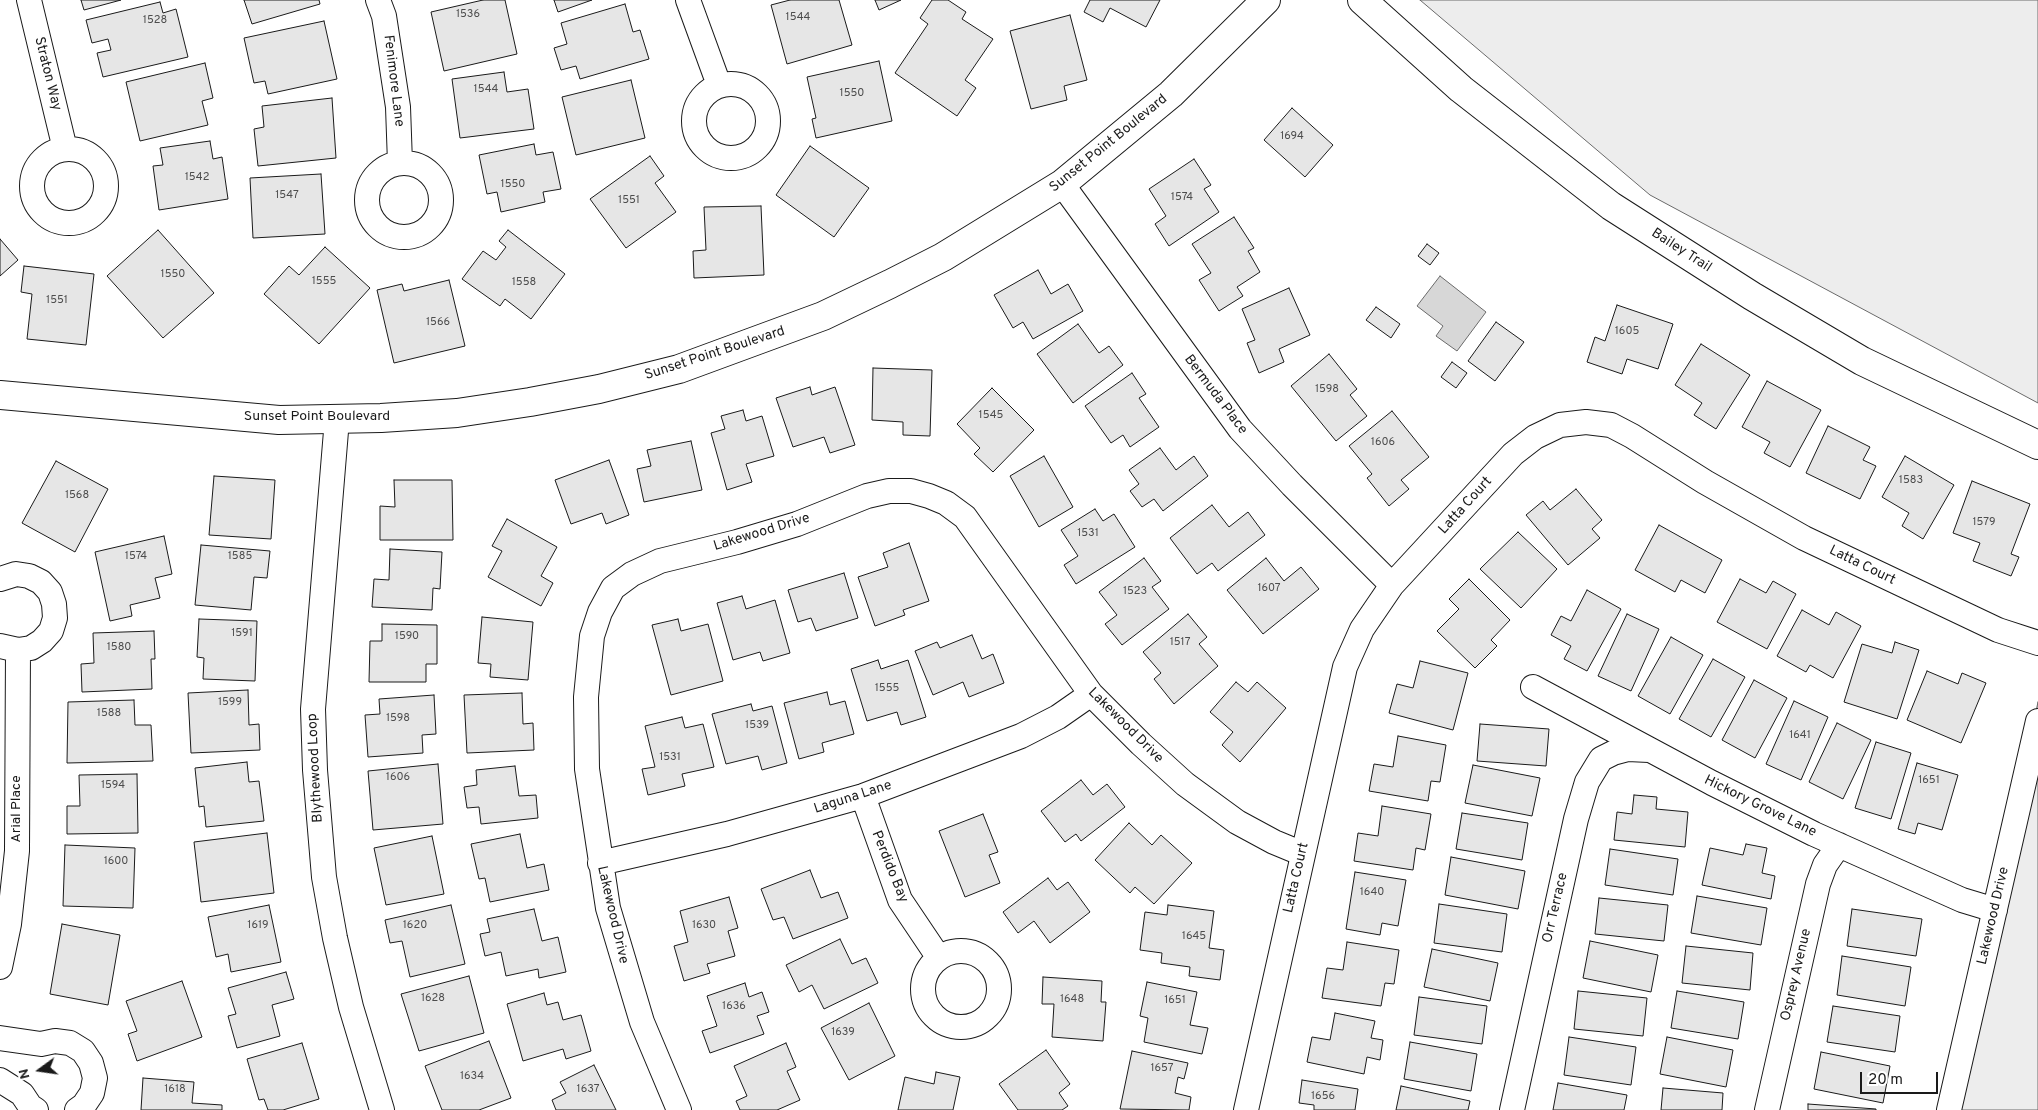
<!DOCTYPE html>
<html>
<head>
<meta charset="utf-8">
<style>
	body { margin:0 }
	#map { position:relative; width:2038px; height:1110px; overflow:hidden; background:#fff; font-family:Overpass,sans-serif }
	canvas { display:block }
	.north { position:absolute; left:15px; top:1045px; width:50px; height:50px; -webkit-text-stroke:4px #fff; paint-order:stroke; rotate:256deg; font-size:14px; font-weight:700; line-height:20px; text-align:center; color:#1a1a1a }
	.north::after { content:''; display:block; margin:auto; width:18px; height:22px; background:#1a1a1a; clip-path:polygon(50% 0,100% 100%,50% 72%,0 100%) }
	.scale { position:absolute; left:1860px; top:1072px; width:78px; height:22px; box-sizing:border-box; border:2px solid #1a1a1a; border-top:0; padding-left:6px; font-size:15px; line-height:18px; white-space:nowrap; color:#1a1a1a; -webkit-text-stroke:4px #fff; paint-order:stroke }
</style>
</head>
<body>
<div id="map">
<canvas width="2038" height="1110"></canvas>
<div class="north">N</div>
<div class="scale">20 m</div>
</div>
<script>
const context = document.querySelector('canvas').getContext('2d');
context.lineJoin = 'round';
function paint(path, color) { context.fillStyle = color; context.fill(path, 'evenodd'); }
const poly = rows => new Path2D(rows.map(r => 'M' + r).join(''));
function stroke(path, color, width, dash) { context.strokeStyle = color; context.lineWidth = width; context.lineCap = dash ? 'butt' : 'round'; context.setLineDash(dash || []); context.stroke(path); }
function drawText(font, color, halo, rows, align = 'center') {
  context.font = font + ' Overpass,sans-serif'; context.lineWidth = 4; context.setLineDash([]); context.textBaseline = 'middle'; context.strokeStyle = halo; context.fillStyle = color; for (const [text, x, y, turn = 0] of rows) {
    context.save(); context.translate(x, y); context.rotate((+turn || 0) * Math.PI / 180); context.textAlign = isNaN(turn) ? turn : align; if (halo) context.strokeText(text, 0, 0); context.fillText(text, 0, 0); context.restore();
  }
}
const built = poly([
	[1420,0,2038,0,2038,403,1650,195,1420,0],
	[2038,702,2038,1110,1947,1110,1975,997,2038,702]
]);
const water = poly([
	[1440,276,1486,312,1457,351,1436,336,1443,326,1417,306,1440,276]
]);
const building = poly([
	[81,0,121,0,84,10,81,0],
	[244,0,319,0,320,4,252,24,244,0],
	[483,0,505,0,517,54,444,71,431,12,483,0],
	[554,0,592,0,558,12,554,0],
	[790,0,839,0,852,45,787,64,771,5,790,0],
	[875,0,901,0,879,10,875,0],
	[932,0,948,0,966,12,962,19,993,39,965,80,976,88,957,116,895,73,928,24,920,18,932,0],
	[1090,0,1160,0,1146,27,1110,8,1103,22,1084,12,1090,0],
	[160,2,163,13,176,9,188,57,103,77,97,53,111,50,108,39,92,43,86,20,160,2],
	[625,4,633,32,640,30,649,59,580,79,576,66,561,70,554,48,567,44,561,23,625,4],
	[1070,15,1087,80,1064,86,1067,100,1031,109,1010,31,1070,15],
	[324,21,337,79,268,94,265,81,254,83,244,38,324,21],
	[879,61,892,121,816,138,812,119,816,118,807,77,879,61],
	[205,63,213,98,202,101,208,125,140,141,126,82,205,63],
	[504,72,507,92,528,89,534,129,460,138,452,79,504,72],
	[631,80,645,138,576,155,562,97,631,80],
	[332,98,336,158,258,166,254,129,264,127,262,106,332,98],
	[1292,108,1333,145,1305,177,1264,140,1292,108],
	[210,141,213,159,222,157,228,199,159,210,153,166,163,165,160,148,210,141],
	[534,144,536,155,553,152,561,189,543,192,545,202,501,212,497,192,487,194,479,155,534,144],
	[810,146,869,188,834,237,776,195,810,146],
	[650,156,664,176,655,183,676,212,626,248,590,199,650,156],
	[1194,159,1211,185,1204,189,1219,212,1169,246,1155,224,1166,216,1149,189,1194,159],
	[321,174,325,234,253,238,250,178,321,174],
	[761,206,764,275,694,278,693,251,706,250,704,207,761,206],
	[1234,217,1254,248,1248,251,1260,272,1237,287,1243,296,1219,311,1199,280,1211,273,1192,244,1234,217],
	[158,230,214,293,163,338,107,276,158,230],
	[508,230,565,274,531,319,505,299,500,306,462,279,483,251,496,260,506,247,499,241,508,230],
	[0,239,18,260,0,276,0,239],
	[1427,244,1439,253,1430,265,1418,256,1427,244],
	[325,247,370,288,319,344,264,294,289,266,299,275,325,247],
	[24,266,94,274,86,345,27,339,32,294,21,292,24,266],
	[1038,270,1051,294,1068,284,1083,311,1033,339,1023,322,1013,328,994,295,1038,270],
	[449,280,465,346,394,363,377,290,402,284,404,291,449,280],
	[1289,288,1310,335,1279,349,1284,362,1259,373,1247,343,1255,340,1242,309,1289,288],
	[1617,305,1673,324,1658,369,1627,359,1622,374,1587,362,1595,337,1605,341,1617,305],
	[1376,307,1400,324,1391,338,1366,320,1376,307],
	[1496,322,1524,342,1495,381,1468,361,1496,322],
	[1078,324,1099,353,1109,346,1123,365,1073,403,1037,354,1078,324],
	[1701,344,1750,375,1716,429,1694,415,1702,403,1675,385,1701,344],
	[1329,354,1357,389,1350,395,1367,416,1336,441,1291,386,1329,354],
	[1452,362,1467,373,1456,388,1441,377,1452,362],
	[873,368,932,370,930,436,903,435,903,422,872,420,873,368],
	[1132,373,1146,394,1139,398,1159,427,1130,447,1123,435,1111,443,1085,406,1132,373],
	[1767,381,1821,410,1790,467,1764,453,1770,442,1742,427,1767,381],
	[810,387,812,395,835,387,855,445,830,453,824,437,793,447,776,398,810,387],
	[992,388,1034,430,993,472,974,454,980,448,957,424,992,388],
	[743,410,746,421,762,416,774,456,746,464,752,482,727,490,711,433,725,429,721,416,743,410],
	[1392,411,1429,457,1401,480,1409,489,1389,506,1367,478,1372,474,1349,446,1392,411],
	[1828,426,1870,447,1863,460,1876,466,1860,499,1806,473,1828,426],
	[691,441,702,490,644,502,637,469,651,466,647,450,691,441],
	[1160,448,1176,470,1194,456,1208,476,1163,511,1154,499,1142,507,1130,491,1139,484,1129,470,1160,448],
	[1044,456,1073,507,1039,527,1010,476,1044,456],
	[1905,456,1954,485,1923,539,1902,526,1909,513,1882,497,1905,456],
	[609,460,629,515,606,524,602,513,571,524,555,480,609,460],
	[56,461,108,489,75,552,22,523,56,461],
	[214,476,275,480,271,539,209,535,214,476],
	[394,480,452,480,453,540,380,540,380,506,395,507,394,480],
	[1972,481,2030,504,2011,554,2019,557,2011,576,1973,561,1980,543,1953,533,1972,481],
	[1576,489,1602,520,1592,529,1600,538,1568,565,1526,515,1543,501,1550,510,1576,489],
	[1212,505,1229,527,1248,512,1265,535,1218,571,1212,563,1197,574,1170,538,1212,505],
	[1095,509,1103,521,1114,514,1135,547,1076,584,1064,565,1078,556,1061,530,1095,509],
	[507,519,557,547,541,576,553,583,541,606,488,577,502,551,492,546,507,519],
	[1659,525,1722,560,1705,593,1681,580,1675,592,1635,570,1659,525],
	[1518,532,1557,569,1521,608,1480,569,1518,532],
	[164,536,172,574,155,578,160,598,130,605,132,616,110,621,95,552,164,536],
	[909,543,929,601,903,610,905,615,875,626,858,577,888,567,883,553,909,543],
	[201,545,270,551,267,578,254,577,251,610,195,605,201,545],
	[390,549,442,552,440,589,433,588,432,610,372,607,374,579,389,580,390,549],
	[1144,558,1161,581,1152,587,1169,609,1122,645,1105,624,1117,615,1099,592,1144,558],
	[1266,558,1284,581,1301,567,1319,589,1263,634,1227,590,1266,558],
	[844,573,858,618,816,631,811,618,798,622,788,590,844,573],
	[1469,579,1510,620,1491,640,1497,646,1475,668,1437,631,1459,609,1449,599,1469,579],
	[1740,579,1766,593,1773,581,1796,594,1767,649,1717,622,1740,579],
	[1587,590,1621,609,1587,671,1564,659,1571,646,1551,635,1561,616,1571,621,1587,590],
	[742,596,746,609,775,600,790,653,763,661,760,652,733,660,717,603,742,596],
	[1802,610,1829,625,1836,612,1861,626,1833,678,1810,665,1806,672,1777,656,1802,610],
	[1188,614,1207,637,1199,644,1218,666,1174,704,1154,679,1161,673,1143,652,1188,614],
	[1627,614,1659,629,1631,691,1598,676,1627,614],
	[482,617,533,622,528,680,490,677,491,664,478,663,482,617],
	[199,619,257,621,255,681,203,679,204,658,197,657,199,619],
	[678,619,681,631,708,624,723,681,671,695,652,625,678,619],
	[382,624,437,625,437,664,426,664,426,682,369,682,370,641,382,641,382,624],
	[154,631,155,659,151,659,152,689,82,692,81,664,94,663,93,633,154,631],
	[972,635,982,659,993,654,1004,683,969,697,963,682,933,695,915,651,937,642,940,648,972,635],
	[1671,637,1703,655,1670,714,1638,696,1671,637],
	[1895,642,1919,650,1897,719,1844,702,1862,644,1892,653,1895,642],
	[1713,659,1745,677,1711,737,1679,719,1713,659],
	[878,660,881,669,908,660,926,717,901,725,897,712,867,721,851,669,878,660],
	[1420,661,1468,673,1453,730,1389,713,1397,684,1413,688,1420,661],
	[1927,671,1958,684,1962,673,1986,683,1961,743,1907,720,1927,671],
	[1754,680,1787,698,1755,758,1722,740,1754,680],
	[1236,682,1248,692,1257,682,1286,708,1240,762,1222,745,1233,732,1210,712,1236,682],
	[248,690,249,725,259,724,260,750,191,753,188,693,248,690],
	[827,692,830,705,845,701,854,734,822,743,824,752,799,759,784,703,827,692],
	[522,693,523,724,533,723,534,750,467,753,464,695,522,693],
	[434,695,436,734,422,735,423,753,368,757,365,715,380,714,379,699,434,695],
	[134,700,135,725,151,725,153,761,67,763,68,702,134,700],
	[1794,701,1828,717,1801,780,1766,764,1794,701],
	[751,704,753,711,772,706,787,763,762,770,758,756,726,764,712,714,751,704],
	[682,717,685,728,703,724,714,767,682,774,685,786,648,795,642,769,655,767,645,726,682,717],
	[1837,723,1871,740,1843,799,1809,782,1837,723],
	[1480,724,1549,729,1546,766,1477,761,1480,724],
	[1398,736,1446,745,1440,782,1431,781,1428,801,1369,791,1374,764,1393,767,1398,736],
	[1876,742,1911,753,1891,819,1855,808,1876,742],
	[247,762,249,782,259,781,264,821,206,827,204,806,199,807,195,768,247,762],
	[1917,763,1958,775,1942,830,1918,823,1915,834,1898,829,1917,763],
	[438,764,443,824,373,830,368,771,438,764],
	[1473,765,1540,778,1532,816,1465,803,1473,765],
	[515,766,519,796,536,795,538,818,481,824,479,807,467,808,464,787,477,785,476,770,515,766],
	[137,774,138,833,67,834,67,806,80,806,79,775,137,774],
	[1081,780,1093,795,1107,784,1125,807,1081,841,1076,834,1065,842,1041,811,1081,780],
	[1634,795,1657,797,1656,809,1688,812,1685,847,1614,840,1617,812,1632,814,1634,795],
	[1382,806,1431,814,1425,850,1416,848,1413,870,1354,861,1358,833,1378,836,1382,806],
	[1462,813,1528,823,1522,860,1456,849,1462,813],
	[983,814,998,852,989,855,1000,883,965,897,939,831,983,814],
	[1129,823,1152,845,1161,835,1192,863,1154,904,1135,887,1130,893,1095,860,1129,823],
	[267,833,274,893,201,902,194,842,267,833],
	[520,834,527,868,544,864,549,890,490,902,485,878,479,879,471,844,520,834],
	[432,836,444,894,386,905,374,848,432,836],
	[1746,844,1767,848,1762,873,1775,876,1771,899,1702,885,1710,848,1743,855,1746,844],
	[65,845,135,848,133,908,63,906,65,845],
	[1610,849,1678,859,1673,895,1605,885,1610,849],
	[1451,857,1525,871,1518,909,1445,895,1451,857],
	[810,870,821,898,838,892,848,918,793,939,784,917,773,920,761,889,810,870],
	[1355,872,1406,880,1398,926,1382,923,1380,935,1346,929,1355,872],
	[1048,878,1057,890,1068,882,1090,912,1050,943,1034,921,1018,933,1003,912,1048,878],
	[1697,896,1767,908,1761,945,1691,933,1697,896],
	[729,897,738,928,728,931,735,956,707,964,710,973,684,981,674,946,688,942,680,911,729,897],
	[1599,898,1668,905,1664,941,1595,934,1599,898],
	[1439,904,1507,914,1502,952,1434,943,1439,904],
	[269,905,281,962,231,972,228,954,216,957,208,917,269,905],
	[451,905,465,964,410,977,402,941,390,943,385,920,451,905],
	[1168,905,1214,911,1209,948,1224,950,1220,980,1189,976,1190,967,1161,963,1162,953,1140,950,1145,912,1167,915,1168,905],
	[534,909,542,941,558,937,566,972,539,978,538,969,506,976,501,952,485,956,480,934,490,932,487,919,534,909],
	[1852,909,1922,919,1916,956,1847,946,1852,909],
	[62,924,120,935,108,1005,50,994,62,924],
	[840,939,852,964,866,958,878,983,824,1009,812,985,799,992,786,965,840,939],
	[1590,941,1658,955,1651,992,1583,978,1590,941],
	[1347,942,1399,950,1394,984,1385,983,1381,1006,1322,998,1327,968,1343,970,1347,942],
	[1686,946,1753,953,1750,990,1682,983,1686,946],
	[1432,949,1498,963,1490,1001,1424,987,1432,949],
	[1842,956,1911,967,1905,1006,1837,995,1842,956],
	[286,972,294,999,272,1005,280,1036,237,1048,228,1016,236,1014,228,988,286,972],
	[469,976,484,1033,419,1051,401,994,469,976],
	[1043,977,1102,981,1101,1002,1106,1002,1103,1041,1052,1037,1054,1004,1042,1004,1043,977],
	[182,981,202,1037,137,1061,128,1034,137,1031,126,1001,182,981],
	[1147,982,1197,992,1190,1025,1208,1028,1202,1054,1144,1042,1148,1018,1140,1016,1147,982],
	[745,983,749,997,762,992,769,1012,757,1016,764,1034,710,1053,702,1031,717,1026,707,996,745,983],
	[1578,991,1647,998,1643,1036,1574,1029,1578,991],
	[1677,991,1744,1002,1738,1039,1671,1028,1677,991],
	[544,993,547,1005,558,1002,563,1020,581,1015,591,1051,566,1059,563,1049,523,1061,507,1004,544,993],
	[1419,997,1487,1006,1482,1044,1414,1035,1419,997],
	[869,1003,895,1056,849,1080,821,1028,869,1003],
	[1833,1006,1900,1016,1895,1052,1827,1042,1833,1006],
	[1335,1013,1375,1021,1371,1038,1383,1040,1380,1060,1367,1057,1364,1074,1307,1062,1312,1037,1330,1040,1335,1013],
	[1569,1037,1636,1047,1631,1085,1564,1075,1569,1037],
	[1667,1037,1733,1050,1726,1087,1660,1074,1667,1037],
	[489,1041,511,1098,479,1110,442,1110,425,1066,489,1041],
	[1410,1042,1477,1054,1471,1091,1404,1079,1410,1042],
	[302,1043,319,1099,283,1110,268,1110,264,1099,259,1100,247,1059,302,1043],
	[786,1043,796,1067,787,1071,800,1100,777,1110,740,1110,736,1101,747,1096,734,1066,786,1043],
	[1046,1050,1070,1084,1059,1093,1068,1106,1062,1110,1018,1110,999,1084,1046,1050],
	[1132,1051,1188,1063,1184,1079,1178,1077,1175,1093,1191,1097,1189,1110,1120,1109,1132,1051],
	[1821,1052,1890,1066,1883,1103,1814,1089,1821,1052],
	[594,1065,616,1110,556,1110,552,1100,566,1093,560,1082,594,1065],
	[936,1072,960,1077,953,1110,898,1110,905,1077,934,1084,936,1072],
	[143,1078,194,1082,192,1103,222,1105,222,1110,141,1110,143,1078],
	[1302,1080,1358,1089,1355,1110,1314,1110,1314,1105,1299,1103,1302,1080],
	[1558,1083,1627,1095,1624,1110,1553,1110,1558,1083],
	[1401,1086,1470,1101,1468,1110,1396,1110,1401,1086],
	[1663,1088,1723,1093,1722,1110,1661,1110,1663,1088],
	[1808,1104,1876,1109,1876,1110,1808,1110,1808,1104]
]);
const street = poly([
	[29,0,65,149],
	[378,0,384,16,398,107,400,163],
	[688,0,719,85],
	'694 121a37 37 0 1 1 74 0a37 37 0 1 1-74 0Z',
	'32 186a37 37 0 1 1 74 0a37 37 0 1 1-74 0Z',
	'367 200a37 37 0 1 1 74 0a37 37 0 1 1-74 0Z',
	[1062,184,1240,429,1292,485,1392,585],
	[337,419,313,709,315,770,324,877,335,938,351,1007,382,1110],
	[0,579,16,574,29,576,41,582,50,592,54,604,55,618,51,631,42,641,31,648,18,650,0,646],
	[1533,687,1712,783,1814,834,1962,900,1995,910],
	[863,796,900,900,939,958],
	[600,863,727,834,863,796,1021,736,1058,717,1091,694],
	'923 989a38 38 0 1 1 76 0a38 38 0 1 1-76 0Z',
	[0,967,9,924,17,851,18,650],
	[0,1038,41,1044,55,1041,70,1043,83,1051,91,1063,95,1078,92,1093,84,1105,77,1110],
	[0,1080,22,1094,30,1106,36,1110],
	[679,1110,642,1022,608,908,587,769,586,697,592,636,600,612,613,588,632,574,660,561,737,542,797,524,867,496,889,491,911,491,929,496,946,503,965,517,1091,694,1141,744,1185,784,1237,822,1274,842,1303,854],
	[1246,1110,1345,667,1362,629,1392,585,1513,454,1535,437,1560,425,1586,422,1611,425,1632,436,1705,482,1804,538,1998,630,2038,643],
	[1512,1110,1576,819,1587,782,1601,759,1613,753,1628,749,1649,750],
	[1767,1110,1818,884,1825,865,1839,845],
	[1949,1110,2038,721]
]);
const secondary = poly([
	[1362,0,1461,89,1611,206,1752,296,1862,361,2038,445],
	[0,395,279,420,381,418,457,413,530,402,599,389,679,369,823,316,890,284,943,257,1062,184,1171,94,1266,0]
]);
const numberNames = [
	["1536",468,15],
	["1544",798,18],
	["1528",155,21],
	["1544",486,90],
	["1550",852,94],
	["1694",1292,137],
	["1542",197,178],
	["1550",513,185],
	["1547",287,196],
	["1574",1182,198],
	["1551",629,201],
	["1550",173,275],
	["1555",324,282],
	["1558",524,283],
	["1551",57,301],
	["1566",438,323],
	["1605",1627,332],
	["1598",1327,390],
	["1545",991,416],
	["1606",1383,443],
	["1583",1911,481],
	["1568",77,496],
	["1579",1984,523],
	["1531",1088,534],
	["1574",136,557],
	["1585",240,557],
	["1607",1269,589],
	["1523",1135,592],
	["1591",242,634],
	["1590",407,637],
	["1517",1180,643],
	["1580",119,648],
	["1555",887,689],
	["1599",230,703],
	["1588",109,714],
	["1598",398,719],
	["1539",757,726],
	["1641",1800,736],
	["1531",670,758],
	["1606",398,778],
	["1651",1929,781],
	["1594",113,786],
	["1600",116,862],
	["1640",1372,893],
	["1619",258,926],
	["1620",415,926],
	["1630",704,926],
	["1645",1194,937],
	["1628",433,999],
	["1648",1072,1000],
	["1651",1175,1001],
	["1636",734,1007],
	["1639",843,1033],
	["1657",1162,1069],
	["1634",472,1077],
	["1618",175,1090],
	["1637",588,1090],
	["1656",1323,1097]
];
const streetNames = [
	["Straton Way",47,74,76],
	["Fenimore Lane",393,81,83],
	["Sunset Point Boulevard",1109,144,-39],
	["Bailey Trail",1681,251,33],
	["Sunset Point Boulevard",715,354,-18],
	["Bermuda Place",1215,395,53],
	["Sunset Point Boulevard",317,417],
	["Latta Court",1466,506,-48],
	["Lakewood Drive",762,533,-17],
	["Latta Court",1862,566,26],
	["Lakewood Drive",1125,726,45],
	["Blythewood Loop",316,768,-93],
	["Laguna Lane",853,798,-18],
	["Hickory Grove Lane",1760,807,26],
	["Arial Place",17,809,-90],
	["Perdido Bay",889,867,68],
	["Latta Court",1297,878,-77],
	["Orr Terrace",1556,908,-77],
	["Lakewood Drive",612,915,77],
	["Lakewood Drive",1994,916,-77],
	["Osprey Avenue",1797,975,-77]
];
paint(built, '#ededed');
stroke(built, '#6a6a6a', 1);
paint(water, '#d7d7d7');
stroke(water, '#6a6a6a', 1);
paint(building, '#e6e6e6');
stroke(building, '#1a1a1a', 1);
stroke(street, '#1a1a1a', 26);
stroke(secondary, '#1a1a1a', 30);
stroke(street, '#fff', 24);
stroke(secondary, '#fff', 28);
drawText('11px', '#4d4d4d', null, numberNames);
drawText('14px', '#1a1a1a', '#fff', streetNames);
</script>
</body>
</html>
